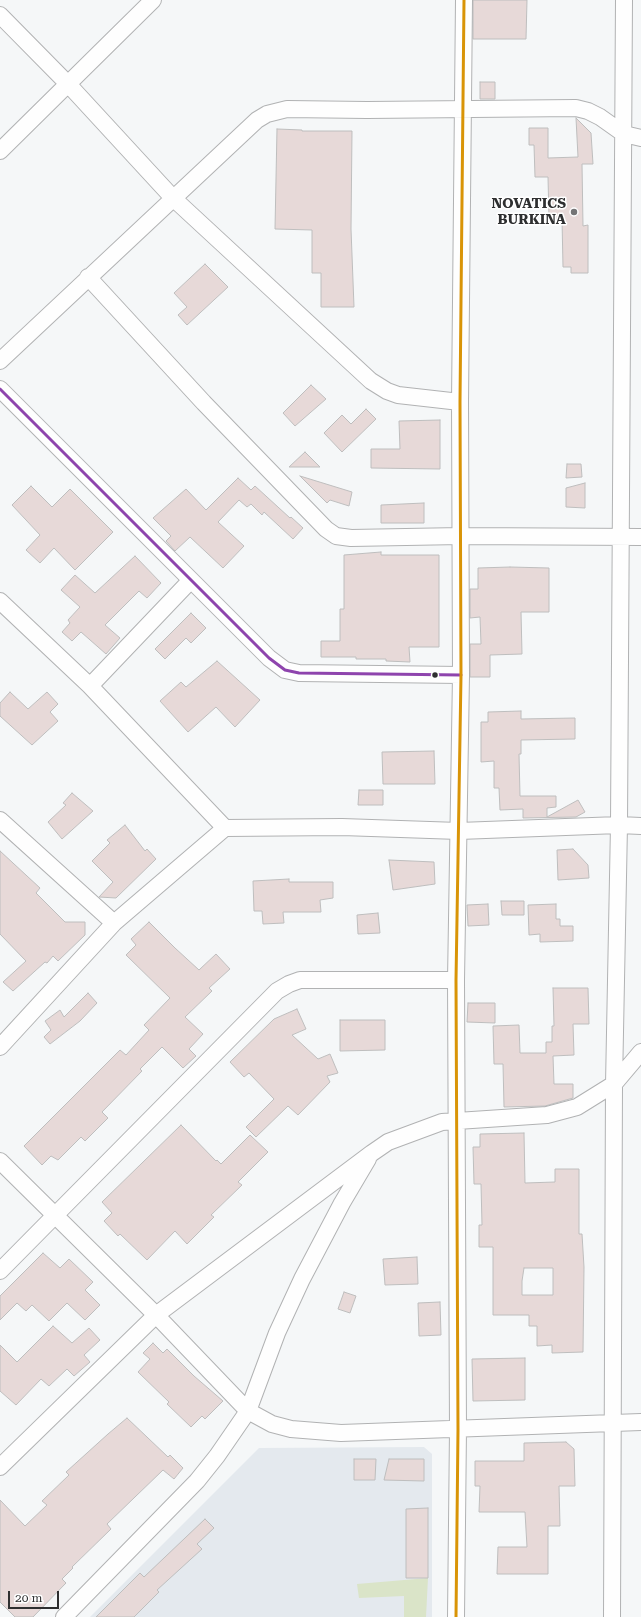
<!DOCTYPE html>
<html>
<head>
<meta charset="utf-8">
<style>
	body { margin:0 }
	#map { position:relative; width:641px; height:1617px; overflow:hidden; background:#f5f7f8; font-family:"Roboto Serif",serif }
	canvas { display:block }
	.scale { position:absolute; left:8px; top:1591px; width:51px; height:18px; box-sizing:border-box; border:2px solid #2e2f30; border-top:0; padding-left:5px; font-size:12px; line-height:14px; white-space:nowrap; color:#2e2f30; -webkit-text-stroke:3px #fff; paint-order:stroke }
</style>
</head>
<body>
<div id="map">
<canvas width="641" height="1617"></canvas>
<div class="scale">20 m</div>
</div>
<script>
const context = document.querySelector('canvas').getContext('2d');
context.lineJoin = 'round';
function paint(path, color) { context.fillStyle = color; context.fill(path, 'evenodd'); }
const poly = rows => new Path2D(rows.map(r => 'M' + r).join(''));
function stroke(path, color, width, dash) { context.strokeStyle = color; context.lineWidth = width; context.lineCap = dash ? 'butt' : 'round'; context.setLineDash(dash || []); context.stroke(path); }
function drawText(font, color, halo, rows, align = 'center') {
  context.font = font + ' "Roboto Serif",serif'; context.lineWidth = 3; context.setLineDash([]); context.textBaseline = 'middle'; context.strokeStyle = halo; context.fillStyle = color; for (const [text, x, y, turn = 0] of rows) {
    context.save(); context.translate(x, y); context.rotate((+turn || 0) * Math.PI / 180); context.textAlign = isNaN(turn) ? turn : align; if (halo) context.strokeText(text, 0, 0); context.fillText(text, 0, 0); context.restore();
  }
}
const built = poly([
	[424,1447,432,1454,432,1617,90,1617,259,1448]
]);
const green = poly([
	[428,1578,426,1617,404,1617,404,1596,359,1598,357,1584]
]);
const building = poly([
	[473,0,527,0,526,39,473,39,473,0],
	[480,82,495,82,495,99,480,99,480,82],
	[576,118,591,133,593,164,582,164,583,226,588,225,588,273,571,273,571,267,563,267,562,219,549,219,548,177,535,177,534,145,529,145,529,128,548,128,548,158,578,157,576,118],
	[277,129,302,130,302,131,352,131,351,229,354,307,321,307,321,273,312,273,312,230,275,229,277,129],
	[205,264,228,287,187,325,178,315,187,307,174,293,205,264],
	[311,385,326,399,295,426,283,413,311,385],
	[366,409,376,419,342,452,324,433,342,415,351,424,366,409],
	[440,420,440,469,371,468,371,449,400,449,399,421,440,420],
	[305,452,320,467,289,467,305,452],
	[567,464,581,464,582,477,566,478,567,464],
	[300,476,352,492,349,506,330,500,327,503,300,476],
	[238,478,251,490,255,486,290,518,291,517,303,528,293,539,264,512,262,515,251,504,247,507,239,500,218,522,244,546,223,568,190,537,175,551,166,541,171,536,153,518,186,489,206,510,238,478],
	[585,483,585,508,566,507,566,488,585,483],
	[31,486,52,507,70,489,113,532,75,570,54,548,40,563,26,550,40,535,12,505,31,486],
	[424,503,424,523,381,523,381,505,424,503],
	[381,552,381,555,439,555,439,647,409,647,410,662,386,661,386,659,356,659,356,657,321,657,321,641,340,641,340,609,344,609,344,555,381,552],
	[135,556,161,583,147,598,139,591,105,625,120,638,106,654,81,632,72,641,62,632,70,623,68,620,80,607,61,590,75,575,95,593,135,556],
	[510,567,549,568,549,612,521,612,522,654,490,655,490,677,470,677,470,644,481,644,480,617,470,618,470,589,478,589,478,568,510,567],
	[191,613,206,628,191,643,186,638,165,659,155,649,191,613],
	[217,661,260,700,235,727,216,707,188,732,160,701,181,682,186,687,217,661],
	[10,692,28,709,47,692,58,704,50,712,58,721,32,745,0,716,0,703,10,692],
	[521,711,521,719,575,718,575,739,521,740,521,754,519,754,520,796,556,796,556,807,547,808,547,817,578,800,585,812,576,817,523,818,523,809,500,810,499,788,494,788,494,761,481,762,481,722,488,722,488,712,521,711],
	[434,751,435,784,383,784,382,752,434,751],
	[359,790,383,790,383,805,358,805,359,790],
	[72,793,93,811,62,839,48,822,66,805,63,803,72,793],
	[125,825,145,851,147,849,156,859,116,898,99,897,113,882,92,861,110,843,107,840,125,825],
	[573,849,588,865,589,878,558,880,557,850,573,849],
	[0,851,40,888,36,893,65,922,85,922,85,935,58,961,53,956,47,963,45,962,13,991,3,982,26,961,0,934,0,851],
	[389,860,434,862,435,884,393,890,389,860],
	[289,879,289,882,333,882,333,898,320,900,321,912,283,912,284,923,263,924,262,911,254,911,253,881,289,879],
	[501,901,524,901,524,915,502,915,501,901],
	[488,904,489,925,468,926,467,905,488,904],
	[556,904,556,919,560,919,560,926,573,926,573,941,540,942,540,934,529,935,528,905,556,904],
	[378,913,380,933,358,934,357,915,378,913],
	[149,922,175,948,199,970,216,954,230,969,209,988,212,991,185,1017,203,1034,189,1049,196,1056,183,1068,162,1047,140,1069,142,1071,102,1112,108,1118,85,1141,81,1137,58,1160,51,1156,42,1165,24,1146,120,1050,126,1055,149,1030,144,1025,170,998,126,955,136,945,131,939,149,922],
	[553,988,588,988,589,1024,573,1024,574,1055,553,1056,554,1084,573,1084,573,1098,545,1106,504,1107,503,1064,494,1064,493,1026,519,1025,520,1053,546,1053,546,1042,552,1042,552,1026,554,1026,553,988],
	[88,993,97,1003,80,1021,50,1044,44,1037,51,1030,45,1021,60,1010,64,1017,88,993],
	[468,1003,495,1003,495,1023,467,1022,468,1003],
	[297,1009,306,1029,292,1035,318,1059,330,1054,338,1073,327,1076,330,1082,298,1115,288,1106,256,1137,246,1127,274,1099,249,1073,244,1077,230,1062,274,1019,297,1009],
	[340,1020,385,1020,385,1050,340,1051,340,1020],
	[181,1125,216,1161,217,1160,221,1164,250,1135,268,1152,238,1182,242,1185,211,1215,214,1217,187,1244,175,1231,147,1260,120,1234,118,1236,104,1221,112,1213,102,1202,181,1125],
	[524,1133,525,1183,555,1182,555,1169,579,1169,579,1234,582,1234,584,1267,583,1352,552,1353,552,1345,537,1346,537,1326,529,1326,529,1315,493,1315,493,1247,479,1247,479,1225,482,1225,481,1184,474,1184,473,1147,480,1147,480,1134,524,1133],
	[524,1268,553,1268,553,1295,522,1295,522,1281,524,1268],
	[43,1253,60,1268,69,1259,93,1282,85,1290,100,1305,85,1320,67,1303,49,1321,32,1305,26,1311,17,1303,0,1320,0,1296,43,1253],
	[417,1257,418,1284,385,1285,383,1259,417,1257],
	[344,1292,356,1296,350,1313,338,1309,344,1292],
	[440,1302,441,1335,419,1336,418,1303,440,1302],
	[53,1326,72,1343,89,1328,100,1340,84,1355,90,1362,74,1376,67,1369,49,1386,41,1379,16,1405,0,1391,0,1345,17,1362,53,1326],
	[153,1343,163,1353,167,1349,194,1376,223,1401,205,1419,202,1416,191,1427,167,1404,169,1402,138,1372,150,1359,143,1353,153,1343],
	[525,1358,525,1400,473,1401,472,1359,525,1358],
	[127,1418,168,1457,170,1455,183,1468,174,1479,163,1470,107,1524,111,1529,72,1567,73,1568,62,1579,66,1583,33,1617,15,1617,0,1602,0,1500,25,1526,47,1505,42,1501,69,1475,66,1472,108,1434,127,1418],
	[566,1442,574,1449,575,1486,559,1486,560,1526,548,1526,548,1574,497,1574,498,1547,527,1547,525,1512,479,1512,480,1486,475,1486,475,1461,524,1461,524,1443,566,1442],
	[354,1459,376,1459,375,1480,354,1480,354,1459],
	[389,1459,424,1459,424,1481,384,1480,389,1459],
	[428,1508,428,1578,406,1578,406,1509,428,1508],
	[205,1519,214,1528,197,1544,202,1549,157,1590,159,1592,134,1617,96,1617,140,1573,144,1577,205,1519]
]);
const minor = poly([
	[0,15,68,84,173,198,371,381,387,391,398,395,460,402],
	[0,151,153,0],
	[88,277,204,403,326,529,336,536,351,538,461,536,641,537],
	[0,361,257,120,267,114,287,109,367,110,576,108,588,111,600,117,624,134,641,138],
	[0,389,269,658,285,670,299,673,461,675],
	[0,601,90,686,225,828],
	[90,686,191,580],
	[0,820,114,923],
	[0,1047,114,923,225,828,342,827,459,831,619,825,641,826],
	[0,1161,156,1315,248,1411,272,1424,291,1429,341,1433,641,1422],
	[0,1271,277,991,289,984,300,980,456,980],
	[0,1467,156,1315,372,1153,388,1142,442,1122,547,1115,577,1107,614,1084,641,1052],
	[64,1617,197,1481,217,1456,248,1411,277,1333,302,1279,342,1203,368,1159],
	[456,1617,458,1429,456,980,461,675,460,402,464,0],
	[612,1617,614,1084,619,825,624,0]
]);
const bus1 = poly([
	[0,389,269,658,285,670,299,673,461,675]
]);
const bus2 = poly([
	[456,1617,458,1429,456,980,461,675,460,402,464,0]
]);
const markers = [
	[574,212,4,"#747576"],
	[435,675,3.5,"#2e2f30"]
];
const poiNames = [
	["NOVATICS",566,204],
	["BURKINA",566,220]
];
paint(built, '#e4e9ee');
paint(green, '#dae4c8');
paint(building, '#e7d9d8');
stroke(building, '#bebebe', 1);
stroke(minor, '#b1b2b3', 18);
stroke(minor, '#fefefe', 16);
stroke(bus1, '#8e44ad', 3);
stroke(bus2, '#d99407', 3);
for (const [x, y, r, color] of markers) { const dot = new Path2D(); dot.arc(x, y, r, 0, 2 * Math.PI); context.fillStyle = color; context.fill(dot); stroke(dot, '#fff', 1.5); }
drawText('bold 14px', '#2e2f30', '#fff', poiNames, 'right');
</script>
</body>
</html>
